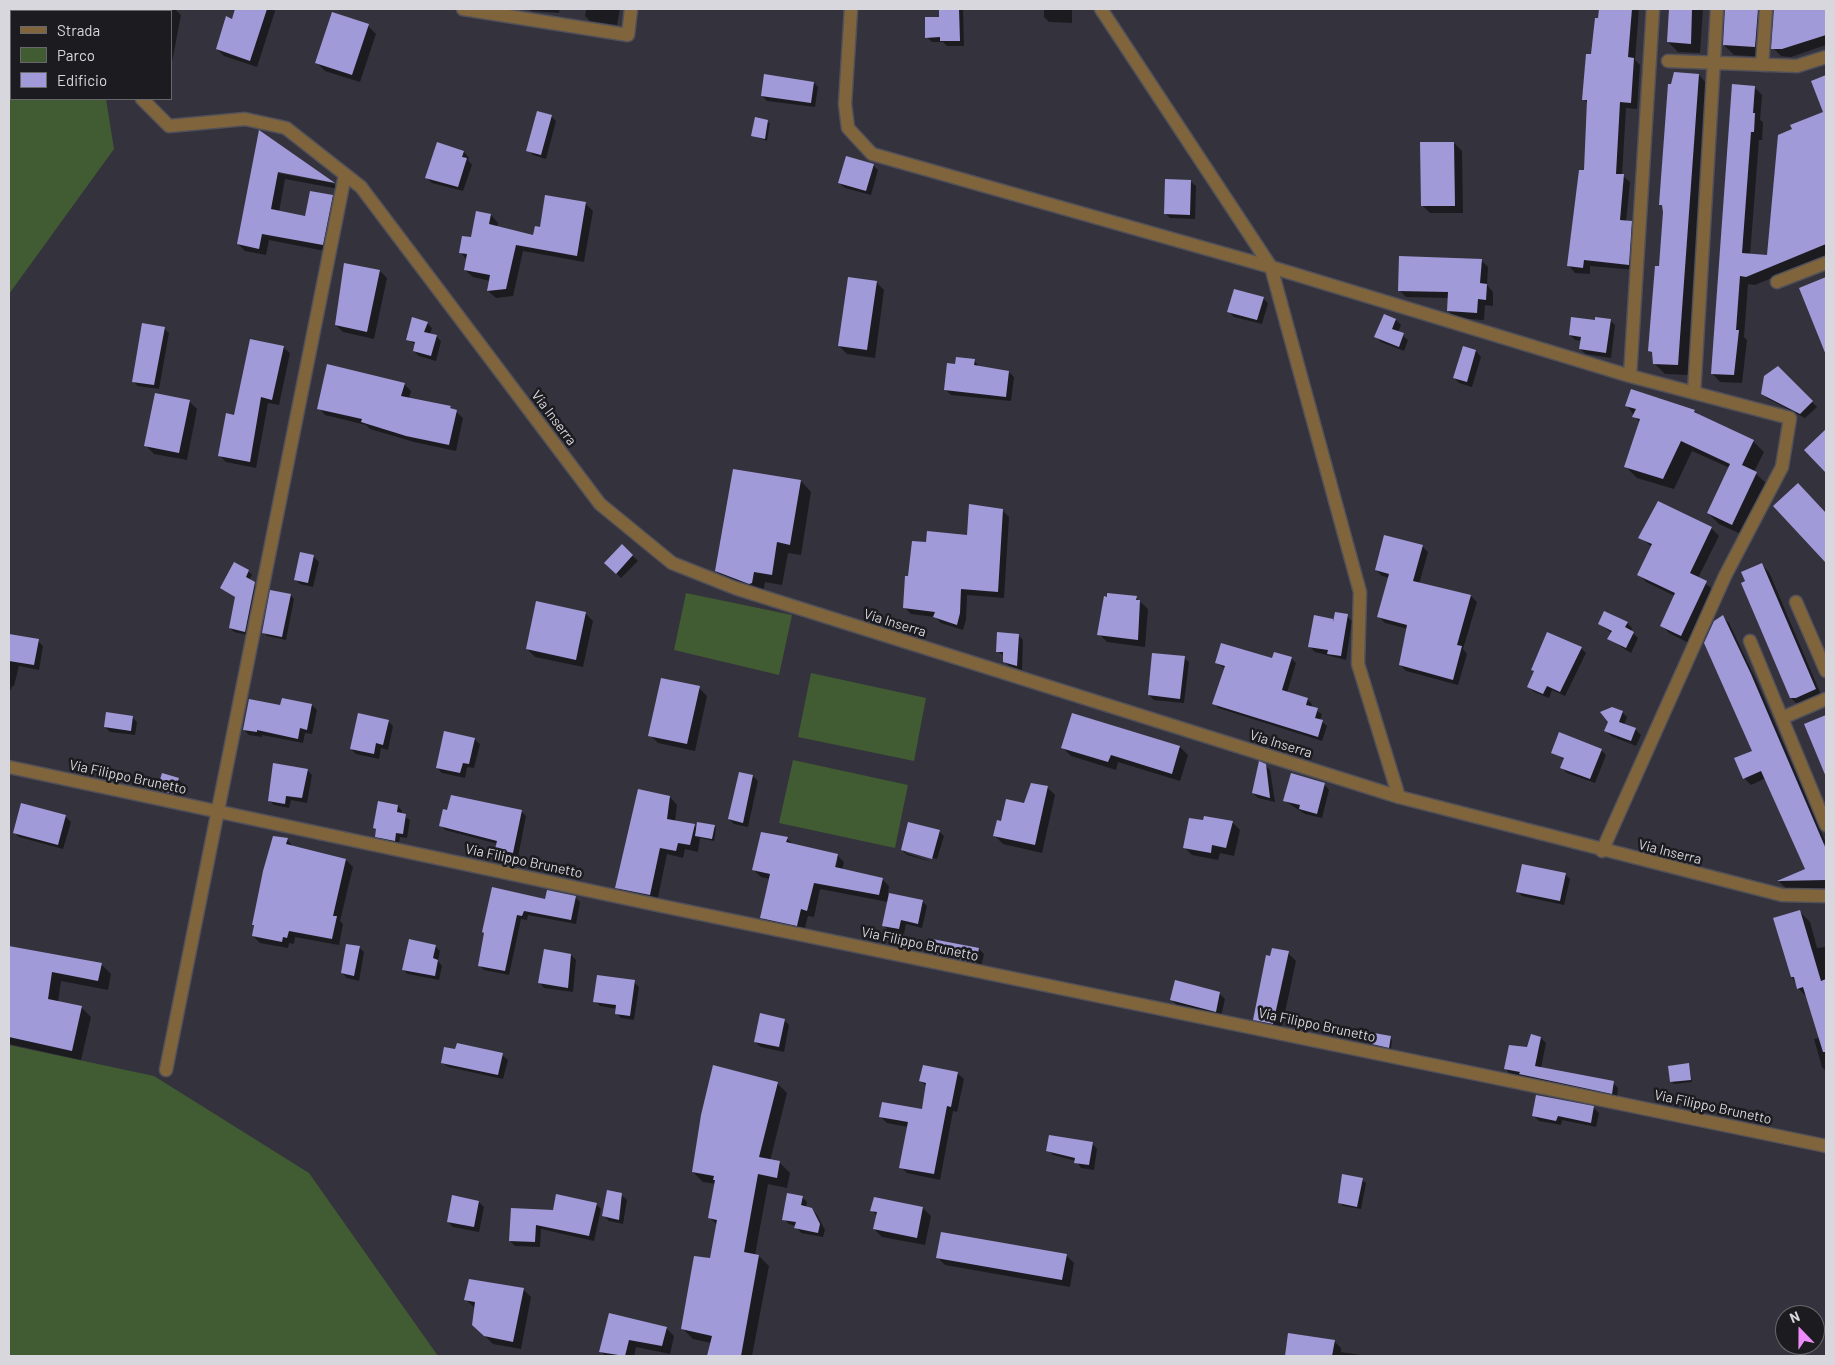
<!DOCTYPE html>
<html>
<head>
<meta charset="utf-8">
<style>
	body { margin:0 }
	#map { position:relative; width:1835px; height:1365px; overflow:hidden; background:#34333d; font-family:Barlow,sans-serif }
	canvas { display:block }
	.frame { position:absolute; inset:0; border:10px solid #d8d7dd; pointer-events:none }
	.legend { position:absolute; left:10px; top:10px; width:162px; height:90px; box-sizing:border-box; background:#1c1c20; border:1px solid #67676c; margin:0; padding:6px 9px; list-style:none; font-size:15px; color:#d8d7dd }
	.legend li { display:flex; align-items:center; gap:10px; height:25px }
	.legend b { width:25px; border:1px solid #67676c }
	.north { position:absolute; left:1775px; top:1305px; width:50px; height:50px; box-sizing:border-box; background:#1c1c20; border:1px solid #67676c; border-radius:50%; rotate:338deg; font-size:14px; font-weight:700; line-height:20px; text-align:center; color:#d8d7dd }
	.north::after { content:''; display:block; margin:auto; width:18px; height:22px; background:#ed8cf9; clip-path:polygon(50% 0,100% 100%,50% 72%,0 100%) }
</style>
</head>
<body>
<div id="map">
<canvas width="1835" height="1365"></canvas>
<div class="frame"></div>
<ul class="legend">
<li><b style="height:6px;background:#80653c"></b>Strada</li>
<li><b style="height:14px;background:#415b33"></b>Parco</li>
<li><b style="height:14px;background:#a09ad8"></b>Edificio</li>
</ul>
<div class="north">N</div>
</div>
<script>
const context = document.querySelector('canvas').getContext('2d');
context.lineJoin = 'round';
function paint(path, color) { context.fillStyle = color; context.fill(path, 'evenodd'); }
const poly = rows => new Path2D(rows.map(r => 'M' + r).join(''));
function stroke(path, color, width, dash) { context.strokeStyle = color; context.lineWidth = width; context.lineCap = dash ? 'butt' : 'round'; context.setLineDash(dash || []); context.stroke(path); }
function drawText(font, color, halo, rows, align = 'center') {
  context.font = font + ' Barlow,sans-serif'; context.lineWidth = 5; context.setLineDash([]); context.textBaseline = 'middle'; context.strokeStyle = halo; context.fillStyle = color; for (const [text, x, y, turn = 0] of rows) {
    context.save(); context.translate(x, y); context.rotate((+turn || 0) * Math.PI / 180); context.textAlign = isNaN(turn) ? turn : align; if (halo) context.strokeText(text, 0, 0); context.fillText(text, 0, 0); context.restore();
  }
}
const green = poly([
	[9,9,97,9,97,11,11,11,11,99,106,99,114,149,9,294],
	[686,593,792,615,779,675,674,650],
	[811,673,926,698,914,761,798,737],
	[793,760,908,785,895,848,779,823],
	[9,1045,154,1076,309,1173,438,1356,9,1356]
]);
const shadow = poly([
	[154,9,176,10,181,15,172,62,171,11,154,11],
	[237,9,273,9,275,11,257,67,224,56,217,49],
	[529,9,560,9,559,13,531,11],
	[586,9,620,9,617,25,590,21,585,16],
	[940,9,963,9,964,46,947,46,943,42,932,42,927,37,940,18],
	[1044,9,1072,9,1072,23,1049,22,1044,17],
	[1600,9,1639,9,1635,60,1640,65,1637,109,1626,108,1622,175,1630,182,1626,222,1631,222,1638,229,1635,270,1590,266,1590,274,1575,273,1569,266,1585,172,1588,104,1584,99],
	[1670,9,1703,9,1700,53,1678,52,1668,42],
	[1726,9,1759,9,1768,18,1765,57,1734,55,1724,45],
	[1775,9,1826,9,1826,45,1791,57,1781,56,1773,48],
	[368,26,376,34,360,82,325,71,317,63],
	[1699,75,1709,86,1688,375,1665,374,1654,363,1653,354,1650,351,1660,268,1664,207,1661,204],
	[1826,76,1826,255,1755,285,1748,284,1744,337,1747,340,1742,383,1720,382,1712,373,1754,87,1762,95,1760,120,1763,122,1762,140,1759,140,1750,255,1768,256,1793,130,1824,112,1812,81],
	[814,83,818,87,815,107,767,101,762,96],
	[551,116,556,121,546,159,533,155,528,150],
	[756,118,770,123,767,141,753,136],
	[260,133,272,172,333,183,339,189,285,179,279,212,306,218,332,196,339,204,330,252,269,240,266,255,245,251,238,244],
	[1454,143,1462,151,1463,213,1430,213,1422,205],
	[438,144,464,152,469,158,468,160,472,165,463,191,432,183,427,178],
	[873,165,878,170,871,195,845,188,839,183],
	[1190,181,1196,186,1195,219,1170,218,1165,213],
	[586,204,593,211,584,262,523,251,513,296,496,298,488,291,490,281,473,277,465,270,467,260,460,252,472,239,477,213,491,215,498,223,497,227,534,236,541,228],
	[1481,260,1488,267,1487,285,1493,292,1493,306,1485,305,1484,320,1455,318,1448,311,1449,298,1406,297,1399,290],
	[345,264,380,271,387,278,374,339,343,332,336,325],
	[1825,278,1826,279,1826,353,1800,289],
	[876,282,884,290,875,358,847,354,839,346],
	[1263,298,1268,303,1262,324,1234,317,1229,312],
	[1396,320,1401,325,1398,332,1408,340,1404,351,1381,342,1376,337],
	[1610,320,1615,325,1611,358,1586,354,1580,349,1582,341,1575,340,1570,335,1596,322],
	[427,323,432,328,430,334,436,336,441,341,436,361,419,356,414,351,416,345,408,339],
	[164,328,169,333,159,389,138,386,133,381],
	[283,347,290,353,279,405,268,403,256,468,226,462,220,456,235,416],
	[1464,348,1476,351,1481,357,1472,387,1459,383,1454,378],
	[974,360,979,367,1009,372,1014,377,1011,401,951,395,945,389,956,365],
	[1778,368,1817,407,1805,418,1768,399,1762,394],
	[404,384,411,391,409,398,450,407,463,418,456,451,414,442,370,429,366,425,325,415,319,408],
	[1632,391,1695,411,1701,417,1753,441,1764,452,1754,472,1767,484,1743,535,1719,524,1708,513,1730,468,1692,451,1674,489,1637,478,1626,467,1640,423,1627,406],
	[189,401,197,409,187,460,154,454,146,446],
	[801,481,811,492,801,555,788,553,782,585,765,582,763,594,727,582,716,571],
	[1002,510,1009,517,1004,598,967,595,966,620,963,630,941,623,935,617,911,614,905,608,909,578],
	[1711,528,1719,536,1698,578,1714,590,1689,643,1669,633,1661,625,1675,596,1646,582,1639,574,1652,547,1640,537],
	[622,546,638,561,621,578,606,563],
	[1422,546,1428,552,1419,584,1471,596,1477,602,1463,649,1467,654,1458,685,1406,671,1400,665,1408,629,1385,623,1379,617,1390,578,1382,576,1376,570],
	[313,556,319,562,313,587,300,584,295,579],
	[235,564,248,571,252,575,249,580,258,587,248,635,234,632,230,628,236,598,222,588],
	[1762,565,1769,572,1822,697,1800,707,1792,699,1742,583],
	[291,595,294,599,286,640,267,636,263,632],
	[1136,598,1148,609,1145,647,1107,642,1099,634],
	[1605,612,1627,623,1632,628,1631,631,1638,638,1631,653,1609,639,1612,633,1599,624],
	[585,613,593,621,583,667,535,657,527,649],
	[1347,616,1352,621,1346,660,1315,652,1310,647,1333,620,1334,622],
	[1723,617,1729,623,1757,682,1826,843,1803,854,1766,778,1751,785,1744,778,1753,751],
	[9,635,38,641,43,646,39,670,19,666,14,686,12,686,11,690,9,689],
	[1018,635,1023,640,1022,670,1009,666,1004,661,1004,656,997,651],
	[1581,648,1586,653,1565,696,1552,690,1549,698,1534,692,1529,687,1535,673,1532,670],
	[1184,658,1189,662,1184,703,1154,700,1149,695],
	[1291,658,1296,663,1287,693,1307,699,1312,704,1311,708,1322,714,1320,720,1327,726,1322,741,1218,708,1214,703,1226,669,1216,663],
	[699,688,707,696,695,751,658,743,650,735],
	[312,705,317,710,312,734,305,733,303,743,262,735,262,737,249,735,244,730,281,706],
	[1622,712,1627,717,1624,725,1636,730,1641,735,1636,746,1611,736,1606,731],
	[1826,716,1826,774,1805,725],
	[132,717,137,722,135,735,110,732,105,727],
	[388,721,393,726,388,750,381,748,379,759,356,754,351,749],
	[474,739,480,744,474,768,467,767,465,778,442,773,437,768],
	[1180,747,1188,755,1180,781,1118,762,1116,770,1071,756,1063,748],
	[1601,750,1606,755,1595,783,1567,773,1562,768,1565,760,1552,752],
	[1265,765,1270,770,1275,802,1258,798,1253,793],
	[307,770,312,775,307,803,291,800,289,808,274,805,269,800],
	[753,776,758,781,748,827,734,824,729,819],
	[178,779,183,784,179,798,164,795,158,790],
	[1324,784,1329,790,1322,818,1305,814,1285,801],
	[1047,787,1055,795,1042,853,1003,844,995,836,1002,822],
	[670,797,677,805,675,822,694,825,697,829,714,826,716,828,714,841,700,838,698,852,685,849,683,858,667,854,657,902,624,895,616,887],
	[398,806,402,811,401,814,410,820,407,838,400,837,399,844,381,841,377,836,377,831,375,828],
	[448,811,521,811,526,816,518,857,501,854,497,849,498,844,445,830,441,825],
	[65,816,71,822,63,849,19,837,14,832],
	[1232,822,1240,830,1234,856,1220,853,1218,860,1192,855,1184,847],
	[939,831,944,836,937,859,906,851,906,853,936,863,907,855,902,850],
	[287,839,293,847,346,860,353,867,340,921,343,924,339,945,295,937,294,944,289,943,288,948,260,943,253,936,253,925],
	[787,839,794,845,837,855,844,862,842,870,882,879,889,886,888,894,922,901,927,906,922,928,906,924,904,934,888,930,883,925,888,902,820,889,814,917,808,916,804,932,769,925,762,918,770,879,761,877,754,870],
	[835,858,838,858,834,874],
	[1826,855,1826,888,1786,888,1779,882,1806,870,1802,859],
	[1565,874,1570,879,1564,905,1522,896,1518,892],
	[493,889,546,900,575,897,580,902,576,924,528,915,527,920,521,919,509,975,484,970,479,965],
	[1800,912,1810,922,1817,948,1826,947,1826,1071,1822,1067,1814,1039,1819,1038,1807,997,1798,988,1792,977],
	[9,946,101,964,111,974,108,990,61,981,58,1002,81,1007,91,1017,81,1060,9,1044],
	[435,946,440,951,438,961,442,966,439,980,408,974,403,970],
	[359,947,364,952,359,981,347,978,342,973],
	[979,949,984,954,981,967,939,958,933,953],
	[1288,953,1296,961,1281,1031,1262,1027,1254,1019,1271,957],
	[571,955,576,960,573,992,544,988,539,982],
	[634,982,639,987,634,1020,621,1018,616,1013,617,1009,600,1006,595,1001],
	[1220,994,1225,999,1221,1016,1177,1005,1172,1000],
	[784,1020,789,1025,784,1052,761,1047,755,1042],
	[1532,1036,1541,1038,1546,1043,1541,1068,1613,1083,1618,1088,1617,1098,1526,1079,1522,1076,1510,1074,1505,1068,1526,1050],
	[1390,1038,1392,1040,1391,1049,1373,1044],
	[502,1055,508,1060,503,1079,448,1067,442,1062],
	[1689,1065,1692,1082,1674,1084,1671,1081],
	[957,1073,964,1079,957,1112,953,1111,940,1180,907,1173,901,1167,908,1127,887,1123,880,1116,923,1111,927,1087,921,1081],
	[777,1083,787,1093,770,1161,780,1163,790,1173,787,1188,768,1184,755,1255,759,1256,769,1266,752,1356,708,1356,711,1343,693,1339,683,1329,711,1259,718,1226,710,1218,716,1184,703,1182,693,1172],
	[1594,1108,1599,1113,1596,1127,1562,1120,1561,1125,1539,1121,1533,1115],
	[1092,1143,1097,1149,1094,1170,1081,1168,1076,1161,1053,1155,1048,1150],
	[1362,1180,1366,1183,1361,1209,1343,1206,1339,1202],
	[621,1195,627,1200,623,1224,609,1221,604,1216],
	[802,1197,807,1202,806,1208,812,1209,817,1215,825,1230,823,1237,801,1233,796,1226,789,1224,784,1219],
	[874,1198,923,1208,931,1216,925,1245,882,1237,874,1229,877,1216,872,1210],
	[479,1202,484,1207,479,1232,453,1227,448,1222],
	[596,1204,601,1209,594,1241,541,1229,540,1247,515,1246,510,1241,554,1211],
	[1066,1255,1074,1263,1070,1287,945,1265,937,1257],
	[523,1289,531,1297,521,1349,493,1344,481,1332,475,1308,466,1300],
	[610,1314,666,1328,674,1336,670,1354,636,1347,634,1356,606,1356,601,1352],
	[1289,1335,1334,1341,1341,1348,1341,1352,1367,1356,1286,1356]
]);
const building = poly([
	[235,9,267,9,250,61,216,49,226,16,232,19],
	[939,9,959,9,960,41,940,41,940,37,925,38,925,17,939,17],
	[1599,9,1632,9,1628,57,1634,58,1631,103,1620,102,1616,174,1624,174,1620,220,1632,221,1629,265,1584,260,1583,268,1567,266,1579,170,1584,170,1587,100,1582,100,1586,54,1591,54,1595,18,1598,18],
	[1669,9,1692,9,1691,44,1667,42],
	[1725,9,1758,9,1755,47,1723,45],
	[1774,9,1826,9,1826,35,1782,49,1771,49],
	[332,12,369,24,352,75,315,63],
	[1674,72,1699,74,1678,365,1653,364,1652,352,1648,351,1655,266,1659,266,1663,212,1662,205,1659,205,1668,84,1671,84],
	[764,74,814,82,811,103,761,96],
	[1826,75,1826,244,1746,277,1740,276,1736,330,1739,330,1734,375,1711,374,1732,84,1755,86,1753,113,1755,113,1754,132,1751,132,1742,253,1767,255,1778,135,1792,129,1790,125,1823,112,1811,81],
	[537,111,552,115,541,155,526,151],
	[755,117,768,120,765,139,751,136],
	[259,130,335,183,278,172,271,209,305,216,310,191,333,195,323,245,262,234,259,249,237,244],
	[437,142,464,151,462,157,467,158,458,187,425,178],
	[1420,142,1454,142,1455,206,1421,206],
	[846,156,874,164,866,191,838,183],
	[1165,179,1191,180,1190,215,1164,214],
	[545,195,586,202,577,256,516,245,506,289,487,291,490,275,464,270,467,254,459,253,462,236,471,237,476,211,491,214,489,224,533,235,535,226,540,227],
	[1399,256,1482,259,1480,283,1487,284,1486,300,1478,299,1477,313,1447,311,1448,292,1398,291],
	[344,263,380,270,367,332,335,325],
	[848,277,877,281,867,350,838,346],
	[1826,277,1826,355,1799,288],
	[1234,289,1264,297,1257,320,1227,312],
	[1384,314,1396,319,1392,329,1404,333,1399,347,1374,337],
	[412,317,428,322,424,332,437,335,431,356,413,351,415,342,406,340],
	[1571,317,1595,320,1595,317,1611,319,1606,353,1579,349,1581,337,1569,335],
	[142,323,165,327,154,385,132,382],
	[250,339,284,346,272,400,261,397,250,462,218,456,226,413,234,415],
	[1463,346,1476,350,1467,382,1453,378],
	[956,357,975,359,974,365,1009,371,1006,397,944,390,947,363,955,364],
	[327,364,405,383,401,396,451,406,450,408,457,410,449,445,406,436,361,422,362,419,317,409],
	[1778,366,1813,401,1800,414,1761,394,1764,376],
	[1631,389,1695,410,1694,412,1754,440,1742,465,1757,472,1732,525,1707,513,1730,464,1681,441,1663,479,1624,467,1640,419,1632,417,1636,409,1625,406],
	[155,393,190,400,179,453,144,446],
	[1826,429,1826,473,1804,450],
	[733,469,801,480,790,545,777,542,772,575,754,572,752,583,749,584,715,571],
	[1798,483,1826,513,1826,563,1773,506],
	[1658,501,1712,527,1690,573,1707,581,1681,636,1660,626,1675,593,1637,575,1652,544,1638,538],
	[969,504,1003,509,998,592,961,589,960,613,957,625,933,617,935,612,903,608,905,576,908,576,912,541,926,542,927,531,967,535],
	[1384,535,1423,545,1413,581,1471,595,1457,645,1462,646,1453,680,1399,665,1407,625,1377,617,1389,574,1375,570],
	[622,544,633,555,616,574,604,563],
	[300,552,314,555,308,583,294,580],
	[234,562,249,570,246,577,255,582,245,632,229,628,235,597,220,588],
	[1762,563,1816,689,1796,698,1790,698,1741,583,1745,581,1741,572],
	[270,590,291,594,282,637,262,633],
	[1107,593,1137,596,1136,600,1140,600,1138,640,1097,635,1104,596,1107,597],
	[536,601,586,612,576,660,526,649],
	[1604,611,1628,622,1625,627,1634,632,1626,648,1607,639,1612,631,1598,624],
	[1335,612,1348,614,1341,656,1327,654,1328,650,1308,647,1314,615,1333,619,1333,622],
	[1723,615,1751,674,1826,849,1826,880,1777,881,1805,869,1761,771,1743,779,1734,758,1752,751,1704,643,1714,621],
	[997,632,1019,634,1017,666,1003,662,1003,652,996,652],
	[1547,632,1582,647,1560,692,1547,686,1543,694,1527,687,1534,671,1531,670],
	[9,634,39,639,34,665,9,661],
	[1221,643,1272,658,1274,652,1292,657,1282,690,1308,698,1306,705,1318,708,1315,718,1323,720,1318,737,1212,704,1225,666,1215,663],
	[1152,653,1185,656,1180,699,1148,695],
	[661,678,700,686,687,744,648,736],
	[282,698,312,704,307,730,300,728,298,739,257,730,257,732,243,730,249,699,280,705],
	[1612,707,1623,711,1619,722,1636,728,1631,741,1604,731,1608,722,1600,712],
	[106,712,133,716,131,731,104,727],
	[358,713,389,720,383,745,376,743,374,754,350,749],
	[1072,713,1180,746,1172,774,1111,755,1108,762,1061,748],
	[1826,715,1826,777,1804,724],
	[444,731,475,738,469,764,463,763,460,773,436,768],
	[1559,732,1602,749,1590,779,1560,768,1564,758,1551,753],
	[1259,761,1266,764,1270,798,1252,793],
	[273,763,308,769,302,798,286,796,285,804,268,801],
	[739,772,753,775,743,823,728,819],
	[162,773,179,778,174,794,157,790],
	[1291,773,1325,783,1317,814,1299,809,1300,805,1283,801],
	[1031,783,1048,786,1035,845,993,836,997,820,1001,821,1006,799,1024,803],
	[638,789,670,796,667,819,695,824,690,845,678,843,676,851,660,848,650,895,615,888],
	[451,795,522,810,513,853,495,849,497,841,439,826,443,809,447,810],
	[378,801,398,805,397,812,406,814,403,834,396,833,395,841,375,837,376,829,373,828],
	[21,803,66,815,58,845,13,833],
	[1204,816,1233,821,1226,848,1212,845,1211,853,1183,848,1189,818,1203,820],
	[697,822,715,825,712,839,695,836],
	[908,822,940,830,932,859,901,850],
	[761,832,788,837,786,842,838,854,835,867,883,878,879,895,814,883,807,911,801,909,797,926,760,918,770,874,752,870],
	[273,836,288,838,286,844,346,859,333,916,337,916,332,939,289,931,287,938,283,937,282,942,252,936,254,925,252,925,263,871],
	[1522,864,1566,873,1560,901,1516,892],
	[492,887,545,899,547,890,576,896,571,920,524,911,522,916,517,915,505,971,478,966,484,933,482,932],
	[889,893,923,900,918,924,901,920,899,929,882,926],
	[1800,910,1821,981,1826,979,1826,1052,1823,1052,1803,987,1797,989,1794,977,1791,977,1773,918],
	[927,938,979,948,976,963,932,953],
	[409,939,436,945,433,958,438,960,435,976,402,970],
	[346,944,360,946,354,976,341,973],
	[9,946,102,963,98,981,52,972,48,999,82,1006,72,1051,9,1037],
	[1272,948,1289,951,1273,1024,1253,1020,1266,955,1270,956],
	[544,949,571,954,568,988,538,983],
	[597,975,635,980,630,1016,615,1014,616,1005,593,1002],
	[1175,980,1220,992,1216,1012,1170,1000],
	[760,1013,785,1019,779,1047,754,1042],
	[1374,1033,1391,1036,1389,1048,1372,1044],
	[1531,1034,1541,1037,1535,1066,1614,1081,1612,1094,1519,1074,1520,1072,1504,1069,1509,1045,1527,1047],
	[457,1043,503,1053,498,1075,441,1063,444,1047,455,1049],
	[1689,1063,1691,1080,1670,1082,1668,1066],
	[713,1065,778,1082,759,1157,780,1161,777,1178,758,1174,744,1252,759,1255,741,1356,707,1356,712,1336,681,1329,694,1256,710,1258,717,1220,708,1218,715,1180,713,1180,714,1176,692,1172,701,1115],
	[923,1065,958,1072,951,1107,947,1106,934,1174,899,1168,908,1122,879,1117,882,1102,922,1109,926,1083,919,1081],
	[1536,1095,1594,1106,1591,1123,1558,1116,1556,1121,1532,1116],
	[1049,1135,1093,1142,1089,1165,1074,1163,1075,1158,1046,1151],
	[1342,1174,1363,1178,1357,1207,1338,1203],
	[607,1190,622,1193,619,1220,602,1216],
	[787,1193,803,1196,801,1205,812,1208,820,1224,818,1233,794,1228,796,1222,782,1220],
	[556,1194,597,1203,589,1236,536,1225,535,1242,509,1241,511,1208,553,1210],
	[452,1195,479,1201,474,1227,447,1222],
	[874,1197,923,1207,917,1238,873,1229,877,1212,870,1211],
	[941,1232,1067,1254,1062,1280,936,1258],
	[469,1279,524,1288,513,1342,484,1336,472,1325,475,1302,464,1300],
	[609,1313,667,1327,662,1346,629,1340,625,1356,599,1352],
	[1288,1333,1335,1340,1332,1356,1285,1356]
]);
const street = poly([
	[463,9,628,35,631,9],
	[851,9,845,104,848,128,872,154,1271,267,1630,376,1790,418,1782,467,1725,576,1602,851],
	[1101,9,1271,267,1360,592,1358,664,1399,797],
	[122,11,122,9],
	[1668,61,1797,66,1826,57],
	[1762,65,1766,9],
	[142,99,169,126,245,119,286,128,361,187,600,504,672,563,735,588,1399,797,1782,895,1826,896],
	[1777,282,1826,263],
	[1630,376,1653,9],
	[1694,393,1717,9],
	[1796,602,1826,671],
	[1750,641,1826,825],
	[1782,718,1826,699],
	[9,767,657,905,1826,1146],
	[166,1070,345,175]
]);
const streetNames = [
	["Via Inserra",554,418,53],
	["Via Inserra",895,623,17],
	["Via Inserra",1281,744,17],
	["Via Filippo Brunetto",128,777,12],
	["Via Inserra",1670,852,14],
	["Via Filippo Brunetto",524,861,12],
	["Via Filippo Brunetto",920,944,12],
	["Via Filippo Brunetto",1317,1025,12],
	["Via Filippo Brunetto",1713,1107,12]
];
paint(green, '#415b33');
paint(shadow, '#0007');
paint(building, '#a09ad8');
stroke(street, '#52515a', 15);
stroke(street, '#80653c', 12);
drawText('14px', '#d8d7dd', '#1c1c20', streetNames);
</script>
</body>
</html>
